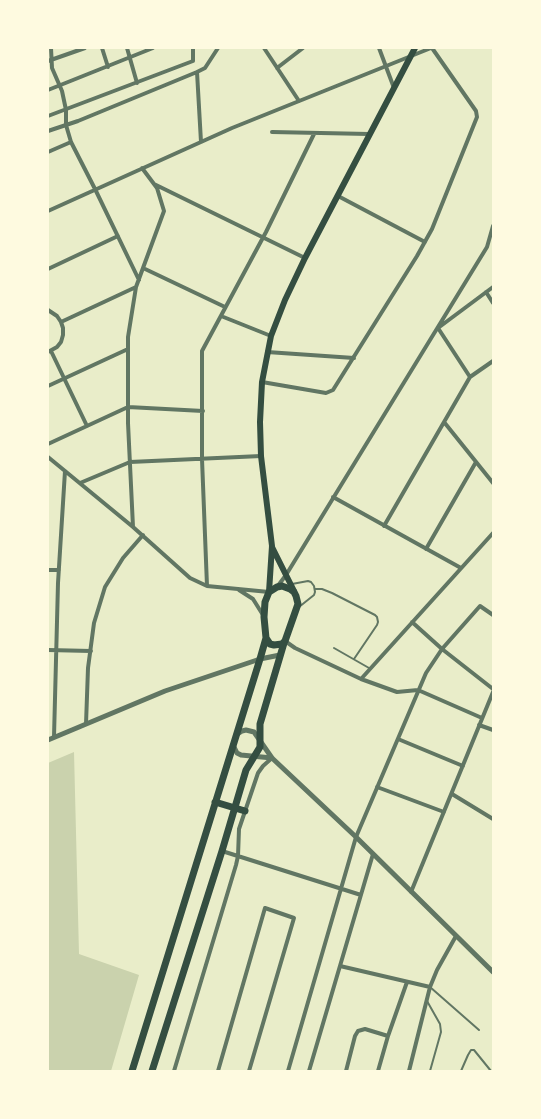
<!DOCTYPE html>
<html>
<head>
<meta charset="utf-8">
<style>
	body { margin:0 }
	#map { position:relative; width:541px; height:1119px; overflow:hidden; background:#e9edc9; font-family:Figtree,sans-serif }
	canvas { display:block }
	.frame { position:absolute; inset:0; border:49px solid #fefae0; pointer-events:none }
</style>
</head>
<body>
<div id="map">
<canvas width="541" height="1119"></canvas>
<div class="frame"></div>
</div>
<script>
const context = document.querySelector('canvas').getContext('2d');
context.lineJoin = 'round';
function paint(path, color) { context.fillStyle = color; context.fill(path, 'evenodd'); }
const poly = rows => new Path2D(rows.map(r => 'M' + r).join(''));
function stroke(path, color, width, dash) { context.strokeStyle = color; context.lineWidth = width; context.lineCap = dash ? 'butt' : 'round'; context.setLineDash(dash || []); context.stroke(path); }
const green = poly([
	[74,752,79,954,139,975,111,1071,48,1071,48,763]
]);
const service = poly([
	[292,584,308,581,311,582,314,586,315,592,314,595,299,607],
	[315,589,322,589,332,593,375,615,377,617,378,622,377,625,354,659],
	[334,648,369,668],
	[430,987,479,1030],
	[427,1001,440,1024,441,1032,430,1071],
	[461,1071,468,1055,471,1050,474,1050,491,1071]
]);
const minor = poly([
	[51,48,52,68,62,91,66,110,66,125,71,142,95,189,139,280],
	[102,48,108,67],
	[127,48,137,83],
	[264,48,299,101],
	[379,48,394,88],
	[48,61,85,48],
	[277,68,303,48],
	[48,90,153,48],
	[48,116,193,61,193,48],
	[48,131,78,121,197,72],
	[272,132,369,134],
	[201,142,197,72,205,68,218,48],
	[48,152,71,142],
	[154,184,305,258],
	[338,196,425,242],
	[48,211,232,128,431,48],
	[143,268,225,307],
	[48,269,118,236],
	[493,287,438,328,470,377,493,361],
	[486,292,493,303],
	[48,310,57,316,61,322,63,328,63,335,61,342,57,347,48,352],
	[221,316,271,336],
	[61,322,136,287],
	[51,351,87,426],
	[267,352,354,358],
	[262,382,326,393,333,390,417,256,432,229,477,117,476,111,432,48],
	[48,386,128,349],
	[444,422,493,483],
	[48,444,128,407,203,411],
	[48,457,133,527,190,578,207,586,269,592],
	[80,483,130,462,261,456],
	[333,497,461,568],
	[384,526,470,377],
	[133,527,128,423,128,337,136,287,164,211,157,188,142,168],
	[426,549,476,462],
	[48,570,59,570],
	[207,586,202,459,202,351,266,232,314,134],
	[277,587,286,575,487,247,493,226],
	[239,590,253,599,263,615],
	[412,622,442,649,493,689],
	[285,641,295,648,361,679,397,692,418,690,482,718],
	[48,650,91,651],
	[361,679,493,533],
	[86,724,88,668,94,623,105,587,123,558,143,535],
	[479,725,493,730],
	[54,737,58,583,65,471],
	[398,739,463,766],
	[377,787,444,812],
	[452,794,493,819],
	[222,851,361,895],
	[411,892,493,692],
	[340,966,430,987],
	[174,1071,236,865,238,856,239,829,258,773,263,766,272,758],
	[218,1071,265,908,294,918,249,1071],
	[288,1071,356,837,426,673,442,649,480,606,493,615],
	[309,1071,373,854],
	[346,1071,355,1036,358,1031,365,1029,388,1036],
	[378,1071,388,1036,407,982],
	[409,1071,430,987,437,970,456,936]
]);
const tertiary = poly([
	[236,735,242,731,246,730,254,732,272,758,356,837,493,972],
	[48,740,165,691,260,659,280,655],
	[233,745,237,753,241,755,272,758]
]);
const primary = poly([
	[272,547,294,591],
	[269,592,272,546,261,456,260,422,262,382,271,336,285,300,305,258,415,48]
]);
const trunk = poly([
	[282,586,290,589,294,592,296,596,298,604,285,641,282,644,274,645,270,644,266,638,264,617,265,602,269,592,277,587,282,586],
	[215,802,245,811],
	[132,1071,260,659,266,638],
	[152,1071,222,851,246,770,260,747,260,724,284,643]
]);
paint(green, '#cad2ad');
stroke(service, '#617663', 2);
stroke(minor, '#617663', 4);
stroke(tertiary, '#617663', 5);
stroke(primary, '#344e41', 6);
stroke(trunk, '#344e41', 7);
</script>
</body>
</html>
